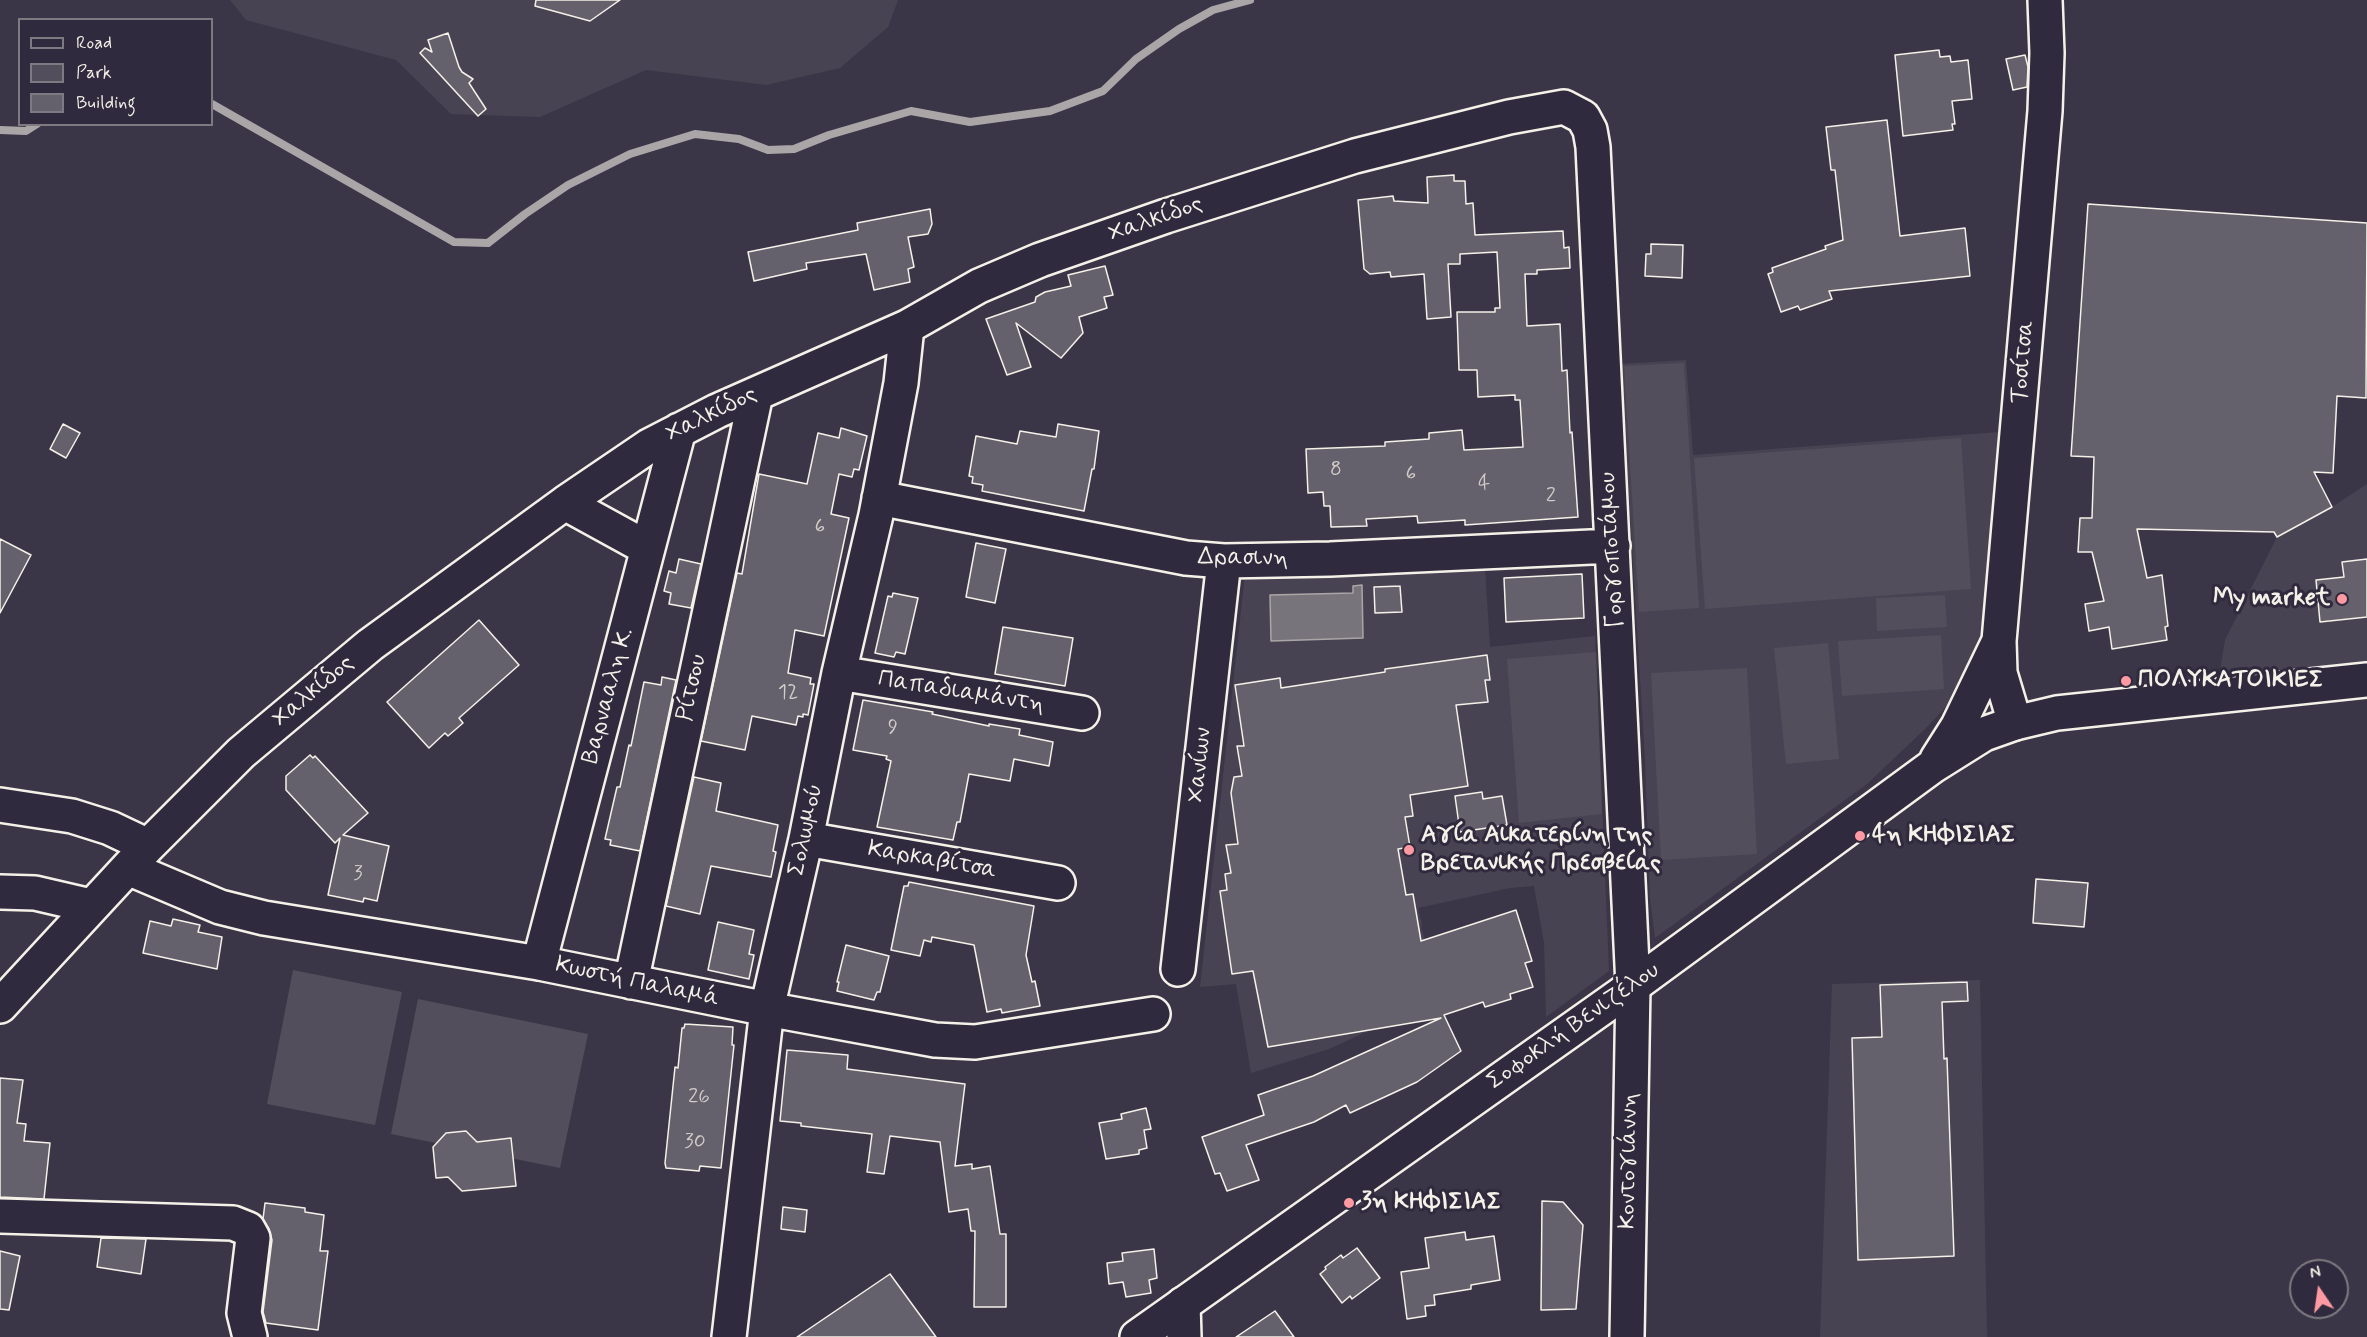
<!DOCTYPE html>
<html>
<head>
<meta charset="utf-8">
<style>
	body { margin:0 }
	#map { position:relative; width:2367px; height:1337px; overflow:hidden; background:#3b3647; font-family:Mynerve,sans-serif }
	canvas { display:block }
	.legend { position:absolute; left:18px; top:18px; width:195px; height:108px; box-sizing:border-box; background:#2f2a3d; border:2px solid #7e7a81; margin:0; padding:8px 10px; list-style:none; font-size:18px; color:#f4f1e8 }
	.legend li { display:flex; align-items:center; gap:12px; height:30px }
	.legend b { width:30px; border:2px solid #7e7a81 }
	.north { position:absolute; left:2289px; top:1259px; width:60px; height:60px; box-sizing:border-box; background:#2f2a3d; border:2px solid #7e7a81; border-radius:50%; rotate:347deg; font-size:16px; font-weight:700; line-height:24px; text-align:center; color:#f4f1e8 }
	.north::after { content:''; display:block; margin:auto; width:21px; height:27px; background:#ff9aa2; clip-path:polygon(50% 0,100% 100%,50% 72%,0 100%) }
</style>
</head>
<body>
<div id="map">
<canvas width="2367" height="1337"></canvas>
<ul class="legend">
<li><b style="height:8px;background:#2f2a3d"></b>Road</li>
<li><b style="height:16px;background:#534e5c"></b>Park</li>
<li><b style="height:16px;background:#65616c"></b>Building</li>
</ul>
<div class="north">N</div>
</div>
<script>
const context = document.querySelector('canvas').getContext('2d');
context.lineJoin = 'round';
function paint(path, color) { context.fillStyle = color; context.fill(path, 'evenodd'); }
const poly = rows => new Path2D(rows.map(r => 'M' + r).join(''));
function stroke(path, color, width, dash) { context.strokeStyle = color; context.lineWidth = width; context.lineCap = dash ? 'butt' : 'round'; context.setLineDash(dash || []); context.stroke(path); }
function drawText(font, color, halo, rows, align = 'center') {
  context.font = font + ' Mynerve,sans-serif'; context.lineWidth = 6; context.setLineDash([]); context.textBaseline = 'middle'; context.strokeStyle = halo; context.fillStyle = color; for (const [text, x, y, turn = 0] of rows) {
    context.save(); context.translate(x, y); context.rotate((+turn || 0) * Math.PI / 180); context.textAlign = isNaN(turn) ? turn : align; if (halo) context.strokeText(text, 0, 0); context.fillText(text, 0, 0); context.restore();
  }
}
const built = poly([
	[230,0,898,0,888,27,840,68,766,85,646,70,540,117,451,114,396,60,246,20],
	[1686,360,1693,455,1999,432,1989,586,1983,638,1955,697,1927,727,1867,784,1655,938,1650,899,1645,760,1621,364],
	[2367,484,2367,663,2219,677,2225,640,2277,537,2332,507],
	[1485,568,1490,647,1595,636,1609,971,1546,1017,1544,943,1534,886,1510,888,1418,908,1422,925,1421,927,1442,997,1329,1049,1251,1073,1236,984,1200,987,1245,574],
	[1980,980,1987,1337,1820,1337,1832,984]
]);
const green = poly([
	[1684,363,1699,608,1639,612,1624,366],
	[1961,438,1971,589,1705,609,1694,458],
	[1945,595,1947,627,1877,631,1876,598],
	[1941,635,1944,689,1842,696,1838,641],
	[1828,643,1839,759,1786,764,1774,648],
	[1596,652,1602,814,1519,823,1507,659],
	[1747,668,1757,854,1661,860,1651,673],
	[293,970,402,992,375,1125,267,1104],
	[418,999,588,1034,560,1168,391,1134]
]);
const water = poly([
	[1362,585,1363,638,1271,641,1270,595,1353,593,1353,586,1362,585]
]);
const stream = poly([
	[212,104,454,242,488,243,525,214,568,185,630,154,695,134,739,139,768,150,794,149,829,135,911,111,970,122,1050,111,1103,91,1136,59,1179,29,1213,10,1250,0],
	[0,130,26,131,37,124]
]);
const building = poly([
	[536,0,620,0,590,21,535,6,536,0],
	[448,33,459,67,462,72,473,79,469,83,486,109,478,116,420,53,425,48,432,52,428,40,448,33],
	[1939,50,1940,57,1950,56,1951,62,1968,60,1972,99,1952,101,1955,124,1952,124,1953,130,1903,136,1895,55,1939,50],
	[2025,55,2028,67,2027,87,2013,90,2006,59,2025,55],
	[1887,120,1900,236,1965,228,1970,276,1829,291,1832,299,1800,310,1798,306,1781,312,1768,274,1773,272,1772,268,1826,249,1825,246,1843,240,1835,170,1831,170,1826,127,1887,120],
	[1454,175,1454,181,1465,181,1466,204,1473,203,1475,235,1563,231,1564,248,1569,247,1570,268,1537,270,1537,274,1525,274,1527,326,1560,324,1562,371,1567,370,1570,433,1572,432,1578,517,1465,525,1465,520,1418,523,1417,516,1366,519,1367,526,1331,527,1330,506,1324,506,1323,492,1308,493,1306,449,1385,446,1385,442,1429,439,1429,433,1462,430,1464,450,1523,447,1520,400,1515,400,1515,395,1478,397,1477,370,1459,370,1457,312,1495,312,1495,308,1500,308,1497,252,1460,254,1460,264,1448,264,1451,317,1427,319,1424,274,1391,277,1390,272,1370,274,1364,269,1358,200,1393,196,1394,201,1428,203,1427,177,1454,175],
	[2088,204,2367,223,2366,398,2337,396,2333,473,2314,472,2332,507,2277,537,2274,532,2137,529,2147,578,2162,575,2168,626,2165,627,2167,640,2112,649,2109,627,2089,631,2085,604,2104,601,2092,552,2078,552,2080,518,2092,518,2094,457,2071,456,2088,204],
	[930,209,932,224,928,234,908,237,914,267,908,269,910,282,874,290,866,254,806,263,807,269,754,281,748,252,858,230,857,223,930,209],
	[1651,244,1683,245,1682,278,1645,276,1646,254,1651,254,1651,244],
	[1105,266,1113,295,1104,297,1107,308,1079,317,1083,333,1061,358,1016,323,1031,367,1007,375,986,319,1035,302,1036,297,1045,292,1071,286,1068,275,1105,266],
	[63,424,80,433,66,458,50,449,63,424],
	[1058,424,1099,431,1094,469,1092,469,1084,511,982,491,983,485,972,483,973,477,969,476,976,436,1017,444,1020,431,1056,437,1058,424],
	[841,428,867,436,859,470,854,469,852,477,839,474,831,514,849,518,824,636,795,630,788,673,811,678,810,684,814,684,808,715,803,714,803,717,798,716,796,725,752,716,745,750,701,741,737,573,742,574,759,474,807,484,818,433,839,438,841,428],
	[0,539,31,555,0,613,0,539],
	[976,543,1006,549,995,603,966,597,976,543],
	[679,559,701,564,691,608,669,604,671,593,664,591,669,571,676,573,679,559],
	[2367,559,2367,617,2320,622,2316,580,2344,577,2342,562,2367,559],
	[1582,574,1584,618,1506,622,1504,578,1582,574],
	[1400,586,1402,612,1375,613,1374,587,1400,586],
	[893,593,918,598,905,654,896,652,894,657,875,653,888,596,892,597,893,593],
	[479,620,519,665,459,718,463,723,448,736,445,733,429,748,387,702,479,620],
	[1003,627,1073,638,1065,686,995,674,1003,627],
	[1487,655,1490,680,1485,680,1488,702,1456,705,1468,786,1410,795,1413,816,1405,817,1410,847,1398,849,1406,895,1413,894,1421,941,1516,910,1532,961,1525,963,1533,987,1510,994,1511,999,1485,1007,1483,1002,1444,1015,1461,1051,1417,1082,1350,1113,1346,1105,1314,1122,1246,1145,1259,1180,1227,1191,1220,1173,1215,1174,1202,1137,1264,1115,1258,1095,1313,1076,1441,1018,1268,1047,1253,971,1232,974,1220,891,1227,890,1225,874,1231,873,1226,845,1238,844,1231,793,1234,777,1242,776,1237,746,1244,746,1235,685,1280,678,1281,688,1385,672,1385,669,1487,655],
	[662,677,676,680,640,851,610,845,611,840,605,839,617,787,620,787,629,745,631,746,644,682,661,685,662,677],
	[863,700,933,712,932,714,989,726,989,724,1020,729,1019,735,1053,742,1049,766,1014,759,1010,781,969,774,960,822,957,822,953,840,877,827,891,761,886,759,887,756,853,750,863,700],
	[310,755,313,758,315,756,368,813,343,835,389,846,377,901,364,898,363,902,328,895,340,838,335,843,286,790,286,776,310,755],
	[694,777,721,783,716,811,778,825,773,851,776,852,771,877,711,866,700,914,666,906,694,777],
	[1482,792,1483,799,1502,796,1507,825,1460,832,1455,796,1482,792],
	[2036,879,2088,883,2084,927,2033,923,2036,879],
	[909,882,1034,906,1026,955,1032,982,1035,981,1040,1006,1002,1013,1001,1009,987,1012,974,945,932,937,931,942,924,940,920,956,891,950,904,886,908,886,909,882],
	[173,919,200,925,198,932,222,937,217,969,143,953,150,921,171,926,173,919],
	[718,922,754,930,749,954,754,955,749,979,708,970,718,922],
	[846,945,889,956,880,992,877,992,874,1000,837,991,839,982,837,982,846,945],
	[1967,982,1968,1001,1942,1002,1944,1059,1947,1058,1954,1256,1858,1260,1852,1038,1882,1037,1880,985,1967,982],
	[685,1024,733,1027,732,1045,734,1045,721,1168,700,1166,699,1171,666,1168,665,1163,675,1067,678,1068,682,1028,684,1028,685,1024],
	[787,1050,848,1055,847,1069,965,1084,955,1166,972,1164,972,1169,990,1166,1000,1234,1006,1234,1006,1307,974,1307,975,1231,971,1231,968,1209,949,1212,940,1142,890,1136,884,1174,867,1172,872,1134,801,1126,801,1123,780,1121,787,1050],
	[0,1078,23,1080,17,1123,26,1124,24,1141,50,1143,44,1199,0,1197,0,1078],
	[1146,1108,1151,1129,1144,1130,1147,1148,1139,1150,1139,1154,1106,1159,1099,1123,1122,1119,1121,1114,1146,1108],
	[466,1131,477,1142,511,1138,516,1186,462,1191,448,1177,436,1178,433,1147,446,1133,466,1131],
	[1542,1201,1563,1202,1583,1225,1576,1309,1541,1310,1542,1201],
	[265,1203,305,1208,305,1212,324,1215,320,1251,328,1251,318,1330,266,1323,263,1312,272,1240,269,1229,263,1219,265,1203],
	[783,1207,807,1210,805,1232,781,1229,783,1207],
	[1465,1232,1466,1240,1494,1236,1500,1280,1471,1285,1471,1289,1434,1295,1435,1305,1425,1306,1426,1316,1407,1319,1401,1272,1429,1268,1425,1238,1465,1232],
	[101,1238,146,1239,141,1274,97,1267,101,1238],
	[1357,1248,1380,1278,1352,1299,1350,1296,1342,1303,1320,1274,1326,1269,1325,1267,1341,1255,1343,1258,1357,1248],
	[1154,1249,1157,1278,1149,1280,1151,1293,1126,1297,1123,1282,1109,1284,1107,1263,1123,1261,1122,1253,1154,1249],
	[0,1251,20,1256,9,1310,0,1309,0,1251],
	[890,1274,936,1337,797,1337,890,1274],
	[1275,1311,1294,1337,1236,1337,1275,1311]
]);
const minor = poly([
	[879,498,1186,558,1224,561,1330,559,1613,546],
	[565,503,647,548],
	[839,673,1082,713],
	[2015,723,2057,713,2367,680],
	[0,805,72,816,110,828,148,846],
	[806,839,1058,883],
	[128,868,220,907,264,918,539,963,767,1009,935,1040,975,1042,1153,1014],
	[0,892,35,893,91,906],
	[539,963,679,430],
	[1178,969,1224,561],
	[631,982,756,394],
	[0,1006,148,846,241,753,370,645,565,503,649,446,717,411,907,327,979,286,1040,260,1166,216,1355,156,1509,117,1564,107,1583,117,1590,130,1593,147,1633,986,1627,1337],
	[0,1216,233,1223,248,1229,253,1238,244,1313,250,1337],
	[1183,1304,1184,1337],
	[729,1337,767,1009,806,839,839,673,876,515,901,383,907,327]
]);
const major = poly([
	[1937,759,1958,726,1998,643],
	[1137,1337,1633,986,1933,766,1984,734,2015,723,2000,673,1999,641,2045,111,2047,53,2045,0]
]);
const markers = [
	[2342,599,6,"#ff9aa2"],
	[2126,681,6,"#ff9aa2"],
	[1860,836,6,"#ff9aa2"],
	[1409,850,6,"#ff9aa2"],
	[1349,1203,6,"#ff9aa2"]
];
const numberNames = [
	["8",1336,471],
	["6",1411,475],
	["4",1484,485],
	["2",1551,497],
	["6",820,528],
	["12",788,694],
	["9",893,729],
	["3",358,875],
	["26",699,1098],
	["30",695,1143]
];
const streetNames = [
	["Χαλκίδος",1156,220,-19],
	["Τοσίτσα",2024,362,-85],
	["Χαλκίδος",712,415,-26],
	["Γοργοποτάμου",1613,550,-93],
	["Δρασινη",1243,559,1],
	["Ρίτσου",693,688,-78],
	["Χαλκίδος",314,692,-40],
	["Παπαδιαμάντη",961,693,9],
	["Βαρνααλη Κ.",609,696,-75],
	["Χανίων",1201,765,-84],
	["Σολωμού",807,830,-78],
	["Καρκαβίτσα",932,861,10],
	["Κωστή Παλαμά",637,983,12],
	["Σοφοκλή Βενιζέλου",1574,1027,-35],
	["Κοντογιάννη",1630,1161,-89]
];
const poiNames = [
	["My market",2330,599,"right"],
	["ΠΟΛΥΚΑΤΟΙΚΙΕΣ",2138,681],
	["Αγία Αικατερίνη της",1421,836],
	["Βρετανικής Πρεσβείας",1421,864],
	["4η ΚΗΦΙΣΙΑΣ",1872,836],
	["3η ΚΗΦΙΣΙΑΣ",1361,1203]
];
paint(built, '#484352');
paint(green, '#534e5c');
paint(water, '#78747b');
stroke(water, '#aaa6a7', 1.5);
stroke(stream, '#aaa6a7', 8);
paint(building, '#65616c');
stroke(building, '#f4f1e8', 1.5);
stroke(minor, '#f4f1e8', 38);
stroke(major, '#f4f1e8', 38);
stroke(minor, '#2f2a3d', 33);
stroke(major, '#2f2a3d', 33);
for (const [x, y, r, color] of markers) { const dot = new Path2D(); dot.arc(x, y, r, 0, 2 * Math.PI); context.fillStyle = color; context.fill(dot); stroke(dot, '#2f2a3d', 2); }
drawText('21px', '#d0cdc9', null, numberNames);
drawText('24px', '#f4f1e8', '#2f2a3d', streetNames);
drawText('bold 24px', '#f4f1e8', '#2f2a3d', poiNames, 'left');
</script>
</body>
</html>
